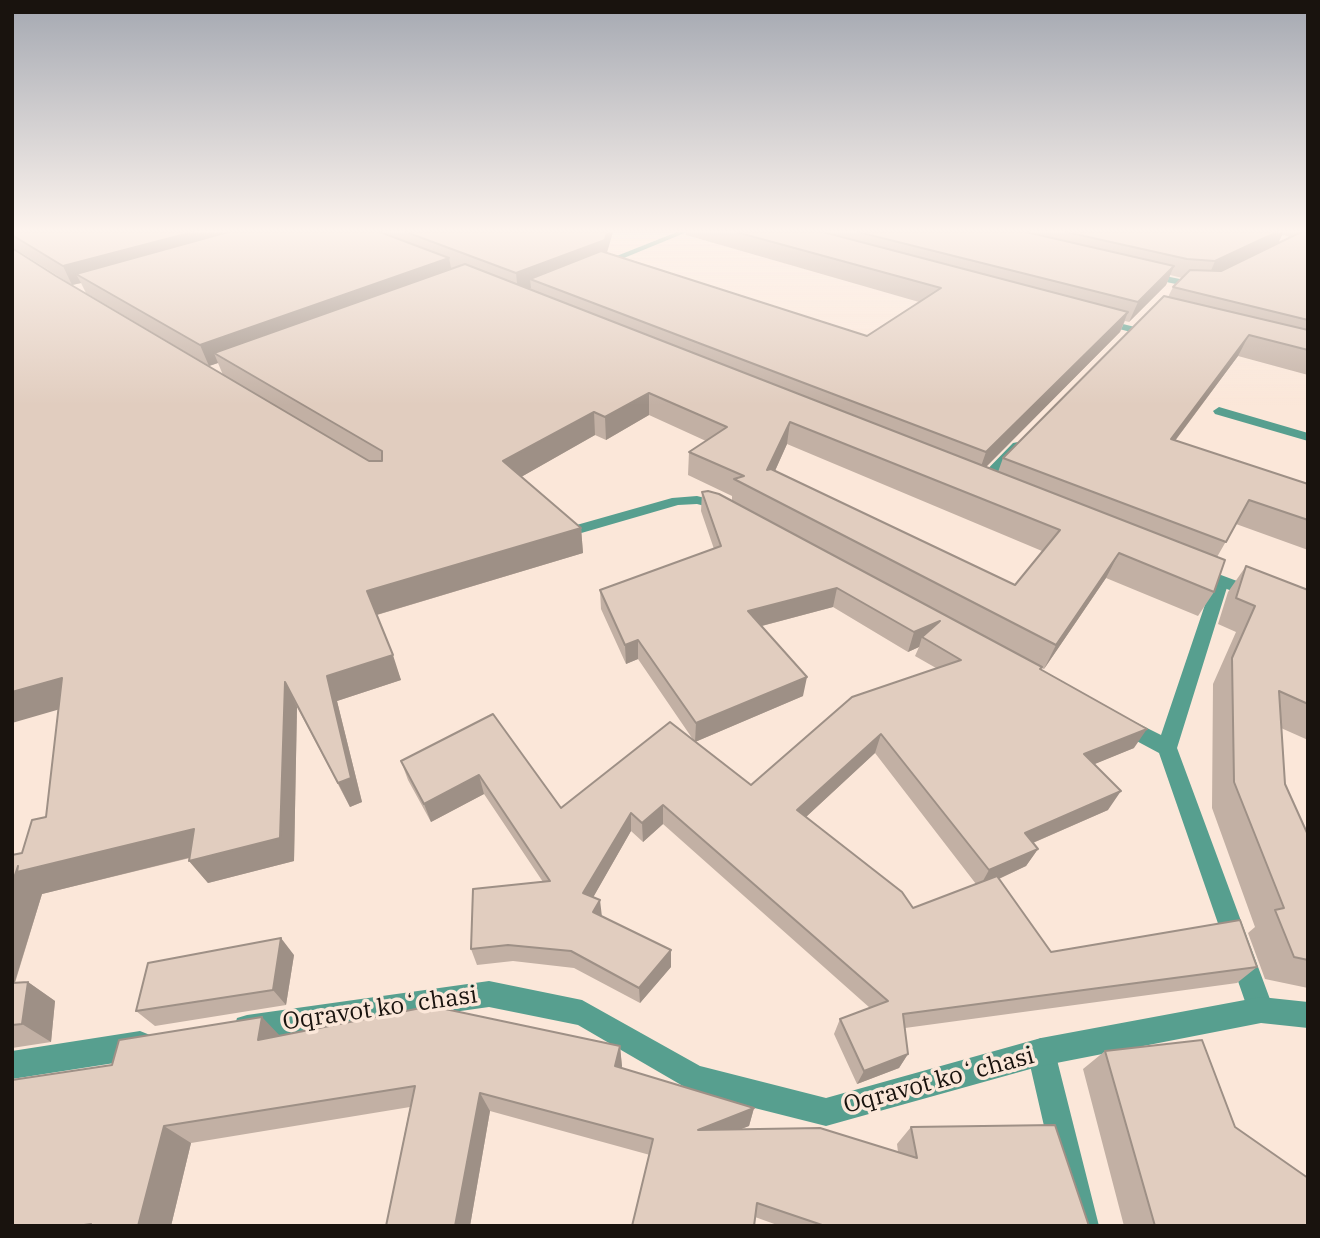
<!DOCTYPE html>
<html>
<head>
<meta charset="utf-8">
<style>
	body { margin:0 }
	#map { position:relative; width:1320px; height:1238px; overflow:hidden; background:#fbe7d9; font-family:"IBM Plex Serif",serif }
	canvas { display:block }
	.frame { position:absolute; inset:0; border:14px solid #19130e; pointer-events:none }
</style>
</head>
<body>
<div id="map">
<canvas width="1320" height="1238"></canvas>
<div class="frame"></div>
</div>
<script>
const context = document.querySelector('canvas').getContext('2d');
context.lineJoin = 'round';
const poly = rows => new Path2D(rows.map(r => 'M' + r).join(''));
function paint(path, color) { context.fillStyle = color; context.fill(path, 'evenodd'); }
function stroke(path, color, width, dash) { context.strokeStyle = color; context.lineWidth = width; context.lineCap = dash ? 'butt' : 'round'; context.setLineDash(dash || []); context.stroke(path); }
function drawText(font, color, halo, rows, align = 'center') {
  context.font = font + ' "IBM Plex Serif",serif'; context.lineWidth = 7; context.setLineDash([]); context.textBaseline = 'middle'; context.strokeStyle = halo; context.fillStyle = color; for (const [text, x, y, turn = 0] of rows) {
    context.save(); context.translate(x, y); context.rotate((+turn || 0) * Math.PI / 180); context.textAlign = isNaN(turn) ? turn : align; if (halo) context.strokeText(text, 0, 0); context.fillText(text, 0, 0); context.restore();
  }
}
const service = poly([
	[1219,407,1308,433,1308,441,1215,414,1213,411,1219,407],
	[1041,1038,1051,1042,1055,1052,1099,1226,1067,1226,1027,1052,1031,1042,1041,1038]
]);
const minor = poly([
	[677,232,687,232,602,267,594,265,677,232],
	[1145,272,1200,283,1205,286,1200,289,1142,277,1140,275,1145,272],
	[1099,318,1135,327,1136,329,1131,332,1095,323,1095,319,1099,318],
	[1018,442,1023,443,1023,449,986,487,976,487,974,484,976,481,1013,443,1018,442],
	[697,496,729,504,731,507,724,511,697,504,678,505,571,536,563,531,566,528,672,498,697,496],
	[1221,576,1229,581,1177,748,1274,1010,1270,1019,1261,1023,1252,1019,1248,1010,1159,753,1116,730,1113,724,1116,718,1123,716,1161,735,1213,581,1221,576]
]);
const tertiary = poly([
	[1197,566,1261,590,1263,594,1255,600,1191,575,1189,571,1191,567,1197,566],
	[489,981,582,1000,700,1066,826,1098,1041,1038,1261,997,1308,1002,1308,1028,1261,1023,1041,1066,826,1126,695,1093,578,1025,489,1007,247,1041,237,1038,234,1028,237,1018,247,1015,489,981],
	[140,1031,150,1035,154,1045,150,1055,140,1059,12,1079,12,1051,140,1031]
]);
const wall = poly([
	[12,232,613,232,607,253,867,336,919,302,686,235,686,232,1308,232,1308,375,1238,356,1175,441,1308,484,1308,550,1236,524,1217,557,1214,592,1198,616,1106,578,1044,669,1041,668,1040,670,1134,748,1094,764,1108,810,1033,843,1038,849,1026,866,999,879,1051,952,1257,967,1237,983,905,1028,908,1054,899,1068,857,1084,834,1034,840,1019,870,1008,663,824,643,842,631,831,593,897,602,916,671,950,671,967,640,1003,574,968,513,961,477,965,471,949,543,882,484,794,431,822,408,780,401,761,493,714,561,808,694,741,638,659,626,664,601,609,600,590,714,549,701,511,702,492,732,501,732,496,688,475,689,452,706,441,649,415,606,440,595,435,521,477,581,528,583,553,377,615,401,680,337,701,362,802,350,807,297,707,294,861,208,883,189,861,190,858,42,894,15,983,28,982,55,1001,51,1042,12,1048,12,855,22,853,46,817,58,710,56,276,223,375,218,363,209,366,86,293,81,283,72,285,12,247],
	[1282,235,1290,237,1278,243],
	[1170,275,1182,278,1173,287,1168,297,1003,458,998,472,986,467,1120,332,1125,321,1129,322,1166,285],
	[787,444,1042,551,1015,585,775,471],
	[833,607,908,652,919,647,915,656,936,668,751,785,695,742,803,696,762,626],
	[875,753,976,884,913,908,806,817],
	[1246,566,1308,590,1308,740,1281,728,1285,784,1308,835,1308,988,1265,979,1248,933,1255,927,1212,808,1213,684,1236,632,1218,624,1228,592],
	[294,955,286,1005,155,1026,136,1011],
	[280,1036,620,1046,622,1068,754,1108,749,1126,740,1129,898,1152,897,1144,911,1127,1089,1226,780,1226,755,1217,650,1155,490,1111,470,1226,386,1226,410,1107,191,1143,171,1226,12,1226,15,1080,112,1065],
	[1105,1051,1235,1127,1306,1177,1308,1167,1308,1226,1124,1226,1083,1069]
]);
const shadedWall = poly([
	[193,232,265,232,76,274,81,283,72,285,63,266],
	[607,232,613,232,605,258,530,279,531,288,518,293,516,273],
	[1277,232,1284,232,1277,245,1207,280,1215,261],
	[449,258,453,277,214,353,218,363,209,366,200,345],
	[1174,266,1166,285,1129,322,1138,302],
	[1128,312,1120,332,978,475,986,452],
	[1249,335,1238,356,1159,462,1171,439],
	[649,393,649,415,606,440,605,417],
	[594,412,595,435,507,485,503,461],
	[790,422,787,444,765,493,767,470],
	[581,528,583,553,376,615,367,591],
	[1119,553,1106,578,1044,669,1056,645],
	[837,588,833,607,746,630,748,611],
	[940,621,922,637,919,647,908,652,914,632],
	[638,640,638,659,626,664,625,645],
	[393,655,401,680,337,701,362,802,350,807,338,783,327,676],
	[807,677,803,696,695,742,696,723],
	[62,678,81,703,12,723,12,692],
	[285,682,297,707,294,861,208,883,189,861],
	[1147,729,1134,748,1073,773,1084,754],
	[881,734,875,753,793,829,797,810],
	[479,775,484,794,431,822,424,804],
	[1121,791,1108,810,1014,851,1025,833],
	[663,805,663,824,643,842,642,823],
	[631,813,631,831,586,910,583,893],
	[194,829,212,852,42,894,12,991,12,884,18,866],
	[1038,849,1026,866,979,888,989,870],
	[600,900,602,917,593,912],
	[281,938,294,955,286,1005,273,990],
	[671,950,671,967,640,1003,639,988],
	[28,982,55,1001,51,1042,22,1024],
	[262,1017,282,1038,258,1040],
	[620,1046,622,1066,617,1086,615,1066],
	[908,1054,899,1068,857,1084,864,1071],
	[480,1093,490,1111,470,1226,455,1226],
	[754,1108,749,1126,696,1147,698,1130],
	[164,1126,191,1143,171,1226,138,1226]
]);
const building = poly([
	[12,232,193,232,63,266,12,235,12,232],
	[228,232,380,232,449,258,200,345,76,274,228,232],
	[406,232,607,232,605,240,516,273,406,232],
	[736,232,823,232,1128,312,986,452,530,279,601,251,867,336,941,288,736,232],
	[858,232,1026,232,1174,266,1138,302,858,232],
	[1066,232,1277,232,1215,261,1187,259,1066,232],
	[1301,232,1308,232,1308,320,1173,287,1190,270,1221,271,1301,232],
	[12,248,56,276,369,461,382,461,382,451,214,353,465,264,1225,560,1214,592,1119,553,1056,645,734,479,744,476,689,452,727,427,649,393,605,417,594,412,503,461,581,528,367,591,393,655,327,676,351,778,338,783,285,682,280,838,189,861,194,829,17,872,18,866,12,884,12,855,22,853,32,820,46,817,62,678,12,692,12,248],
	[790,422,1060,530,1015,585,771,469,767,470,790,422],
	[1164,296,1308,330,1308,350,1249,335,1171,439,1308,484,1308,520,1249,500,1226,542,1003,458,1164,296],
	[708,491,719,494,1042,667,1040,669,1147,729,1084,754,1121,791,1025,833,1038,849,989,870,881,734,797,810,902,892,913,908,997,876,1051,952,1240,920,1257,967,903,1014,908,1054,864,1071,840,1019,888,1001,663,805,642,823,631,813,583,893,600,900,593,912,671,950,639,988,571,951,508,945,471,949,473,889,550,881,479,775,424,804,401,761,493,714,561,808,670,722,751,785,852,697,961,660,922,637,940,621,914,632,837,588,748,611,807,677,696,723,638,640,625,645,600,590,721,546,702,492,708,491],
	[1246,566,1308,590,1308,704,1279,691,1285,784,1308,835,1308,960,1294,957,1275,910,1284,908,1234,782,1232,658,1255,606,1236,598,1246,566],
	[281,938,273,990,136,1011,148,963,281,938],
	[28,982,22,1024,12,1025,12,983,28,982],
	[431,1006,620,1046,615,1066,754,1108,698,1130,820,1128,917,1158,911,1127,1055,1125,1089,1226,825,1226,757,1203,754,1226,632,1226,653,1139,480,1093,455,1226,386,1226,415,1086,164,1126,138,1226,90,1226,91,1224,77,1226,12,1226,12,1080,112,1065,119,1040,262,1017,258,1040,431,1006],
	[1202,1040,1235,1127,1308,1178,1308,1226,1155,1226,1105,1051,1202,1040]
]);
const nearStreetnames = [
	["Oqravot koʻchasi",380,1009,-8],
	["Oqravot koʻchasi",939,1081,-15]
];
paint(service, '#579f8f');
paint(minor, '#579f8f');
paint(tertiary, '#579f8f');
paint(wall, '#c2b0a4');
paint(shadedWall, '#9e9086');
paint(building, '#e1cdbf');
stroke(building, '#9e9086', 2);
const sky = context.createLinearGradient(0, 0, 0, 405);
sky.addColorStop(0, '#a4a8b1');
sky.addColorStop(0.57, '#fdf4ee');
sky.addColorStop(1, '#fdf4ee00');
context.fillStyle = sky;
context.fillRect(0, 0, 1320, 405);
drawText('24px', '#19130e', '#fbe7d9', nearStreetnames);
</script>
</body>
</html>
